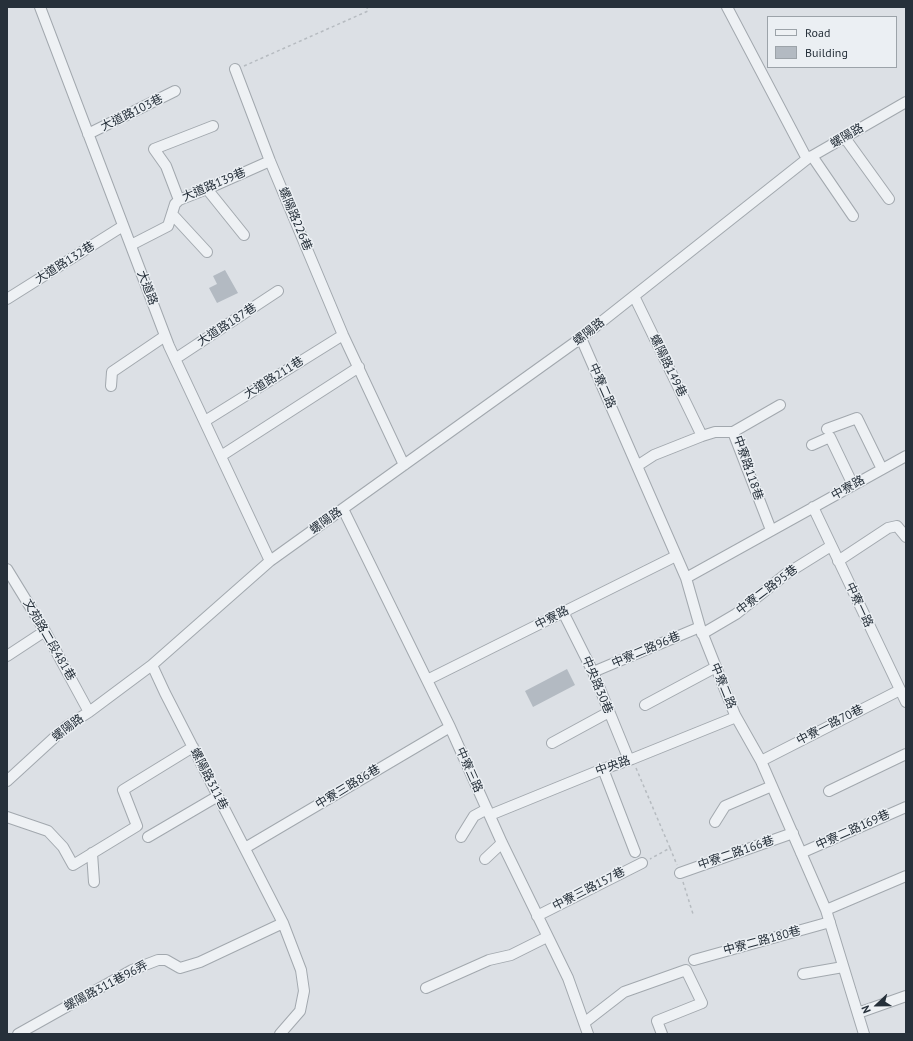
<!DOCTYPE html>
<html>
<head>
<meta charset="utf-8">
<style>
	body { margin:0 }
	#map { position:relative; width:913px; height:1041px; overflow:hidden; background:#dce0e5; font-family:"PT Sans",sans-serif }
	canvas { display:block }
	.frame { position:absolute; inset:0; border:8px solid #26303a; pointer-events:none }
	.legend { position:absolute; left:767px; top:16px; width:130px; height:52px; box-sizing:border-box; background:#ebeff3; border:1px solid #9ca3a9; margin:0; padding:5px 7px; list-style:none; font-size:12px; color:#26303a }
	.legend li { display:flex; align-items:center; gap:8px; height:20px }
	.legend b { width:20px; border:1px solid #9ca3a9 }
	.north { position:absolute; left:857px; top:985px; width:40px; height:40px; -webkit-text-stroke:3px #ebeff3; paint-order:stroke; rotate:248deg; font-size:11px; font-weight:700; line-height:16px; text-align:center; color:#26303a }
	.north::after { content:''; display:block; margin:auto; width:14px; height:18px; background:#26303a; clip-path:polygon(50% 0,100% 100%,50% 72%,0 100%) }
</style>
</head>
<body>
<div id="map">
<canvas width="913" height="1041"></canvas>
<div class="frame"></div>
<ul class="legend">
<li><b style="height:5px;background:#eef1f4"></b>Road</li>
<li><b style="height:11px;background:#b3bac2"></b>Building</li>
</ul>
<div class="north">N</div>
</div>
<script>
const context = document.querySelector('canvas').getContext('2d');
context.lineJoin = 'round';
function paint(path, color) { context.fillStyle = color; context.fill(path, 'evenodd'); }
const poly = rows => new Path2D(rows.map(r => 'M' + r).join(''));
function stroke(path, color, width, dash) { context.strokeStyle = color; context.lineWidth = width; context.lineCap = dash ? 'butt' : 'round'; context.setLineDash(dash || []); context.stroke(path); }
function drawText(font, color, halo, rows, align = 'center') {
  context.font = font + ' "PT Sans","Noto Sans TC",sans-serif'; context.lineWidth = 3; context.setLineDash([]); context.textBaseline = 'middle'; context.strokeStyle = halo; context.fillStyle = color; for (const [text, x, y, turn = 0] of rows) {
    context.save(); context.translate(x, y); context.rotate((+turn || 0) * Math.PI / 180); context.textAlign = isNaN(turn) ? turn : align; if (halo) context.strokeText(text, 0, 0); context.fillText(text, 0, 0); context.restore();
  }
}
const building = poly([
	[225,270,238,293,217,303,209,288,217,284,213,276],
	[567,669,575,685,533,707,525,691]
]);
const path = poly([
	[244,66,368,11,367,7],
	[636,768,670,848,650,859],
	[670,848,677,865],
	[683,882,693,914]
]);
const minor = poly([
	[40,7,169,346,270,561],
	[727,7,807,159],
	[235,69,270,161,343,335,404,465],
	[88,134,175,91],
	[845,138,889,199],
	[812,156,853,216],
	[207,189,244,235],
	[179,200,166,166,154,149,213,126],
	[172,214,207,252],
	[131,245,168,226,175,204,179,200,207,189,270,161],
	[634,296,702,436],
	[7,299,123,226],
	[581,338,686,578,700,627,735,715,761,761,826,910,864,1034],
	[175,359,278,291],
	[111,386,112,372,165,336],
	[205,421,343,335],
	[827,429,857,418,882,469],
	[812,445,830,437,853,485],
	[221,456,359,367],
	[637,466,654,455,702,436,715,432,733,432],
	[813,507,906,702],
	[343,509,450,727,502,843,568,978,588,1034],
	[771,530,733,432,780,405],
	[838,561,888,528,897,526,906,537],
	[7,569,45,631,89,712],
	[686,578,906,456],
	[563,612,593,672,629,760],
	[702,634,736,614,786,574,831,546],
	[7,656,45,631],
	[593,672,700,627],
	[427,680,676,556],
	[645,705,716,667],
	[552,743,609,712],
	[761,761,900,690],
	[603,769,635,852],
	[7,781,67,726,89,712,152,665],
	[829,791,906,754],
	[490,815,603,769,632,759,736,717],
	[7,817,48,831,63,847,73,865,137,826,123,790,193,747],
	[715,822,725,806,772,786],
	[148,837,218,796],
	[461,837,474,816,487,809],
	[245,848,450,727],
	[92,853,94,882],
	[801,853,906,807],
	[485,859,502,843],
	[680,873,793,833],
	[826,910,906,876],
	[537,916,642,863],
	[694,960,830,922],
	[803,974,843,967],
	[426,988,489,960,511,955,547,937],
	[858,1013,906,996],
	[584,1023,624,992,686,970,702,1003,657,1021,662,1034],
	[18,1034,132,970,158,960,166,960,180,968,200,962,283,923],
	[280,1034,300,1011,304,991,301,970,283,923,165,693,152,665,270,561,581,338,807,159,906,102]
]);
const streetNames = [
	["大道路103巷",132,113,-26],
	["螺陽路",847,136,-30],
	["大道路139巷",214,185,-23],
	["螺陽路226巷",295,219,67],
	["大道路132巷",65,263,-32],
	["大道路",147,288,69],
	["大道路187巷",227,325,-33],
	["螺陽路",589,332,-38],
	["螺陽路149巷",668,366,64],
	["大道路211巷",274,378,-32],
	["中寮二路",602,386,66],
	["中寮路118巷",748,468,71],
	["中寮路",848,488,-29],
	["螺陽路",326,521,-35],
	["中寮二路95巷",767,590,-37],
	["中寮一路",859,605,65],
	["中寮路",552,618,-27],
	["文苑路二段481巷",49,640,60],
	["中寮二路96巷",646,650,-23],
	["中央路30巷",597,685,67],
	["中寮二路",723,686,68],
	["中寮一路70巷",830,725,-27],
	["螺陽路",68,728,-37],
	["中央路",613,766,-19],
	["中寮三路",469,770,66],
	["螺陽路311巷",209,779,63],
	["中寮三路86巷",348,787,-31],
	["中寮二路169巷",853,830,-24],
	["中寮二路166巷",736,853,-19],
	["中寮三路157巷",589,889,-27],
	["中寮二路180巷",762,941,-15],
	["螺陽路311巷96弄",106,986,-28]
];
paint(building, '#b3bac2');
stroke(minor, '#a2a8ae', 12);
stroke(path, '#b6bbc0', 1.5, [3, 3]);
stroke(minor, '#eef1f4', 10);
drawText('12px', '#26303a', '#ebeff3', streetNames);
</script>
</body>
</html>
